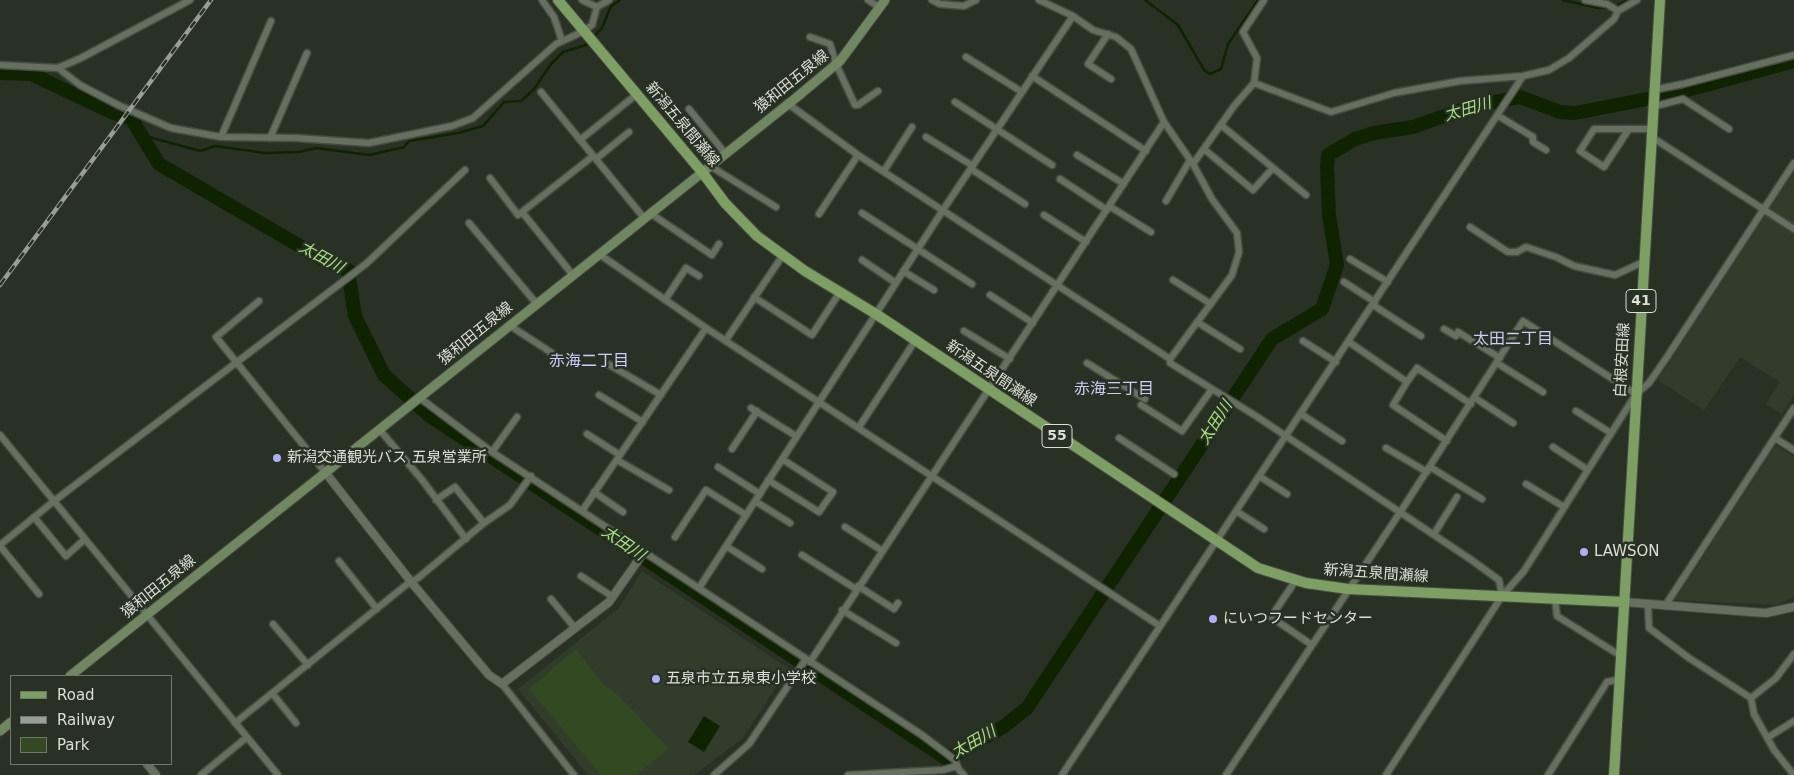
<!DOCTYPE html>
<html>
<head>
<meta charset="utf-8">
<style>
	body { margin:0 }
	#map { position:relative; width:1794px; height:775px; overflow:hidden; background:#293124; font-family:"DejaVu Sans",sans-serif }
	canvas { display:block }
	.legend { position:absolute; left:10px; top:675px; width:162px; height:90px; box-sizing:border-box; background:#293124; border:1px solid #70776c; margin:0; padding:6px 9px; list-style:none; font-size:15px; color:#dadfd7 }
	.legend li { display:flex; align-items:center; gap:10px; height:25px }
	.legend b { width:25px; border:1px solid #70776c }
</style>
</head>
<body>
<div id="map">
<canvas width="1794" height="775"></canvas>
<ul class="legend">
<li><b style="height:6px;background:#7d9f64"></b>Road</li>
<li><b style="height:6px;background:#999f96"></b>Railway</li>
<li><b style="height:14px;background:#334921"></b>Park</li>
</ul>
</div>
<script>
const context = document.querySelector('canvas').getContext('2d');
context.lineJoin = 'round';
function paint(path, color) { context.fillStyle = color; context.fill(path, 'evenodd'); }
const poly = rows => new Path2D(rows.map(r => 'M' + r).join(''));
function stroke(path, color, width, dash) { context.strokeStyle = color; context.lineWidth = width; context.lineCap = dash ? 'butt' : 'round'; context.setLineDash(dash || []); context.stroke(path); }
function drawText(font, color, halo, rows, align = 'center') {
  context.font = font + ' "DejaVu Sans","Noto Sans JP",sans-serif'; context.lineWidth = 5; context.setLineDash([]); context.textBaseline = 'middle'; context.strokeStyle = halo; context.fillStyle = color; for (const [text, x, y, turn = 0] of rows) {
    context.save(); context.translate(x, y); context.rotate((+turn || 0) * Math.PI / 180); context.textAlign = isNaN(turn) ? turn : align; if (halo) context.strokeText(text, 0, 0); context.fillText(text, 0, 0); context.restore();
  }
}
const built = poly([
	[1794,172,1794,395,1782,414,1766,404,1780,382,1740,357,1704,410,1658,380],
	[1776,445,1794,457,1794,597,1777,605,1675,600],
	[642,571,788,668,743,738,694,775,588,775,518,689,619,608]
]);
const green = poly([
	[576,649,603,684,619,696,669,749,636,775,601,775,529,689]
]);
const water = poly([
	[704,716,720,726,704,752,688,742]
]);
const stream = poly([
	[1145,0,1178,25,1204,70,1210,74,1221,69,1228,44,1258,0],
	[1563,0,1598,8,1608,7],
	[1614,7,1628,0],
	[593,38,602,28,611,6,620,0],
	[131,118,149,137,200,151,215,146,265,153,299,152,316,148,369,155,404,147,409,141,458,133,483,126,504,102,521,101,534,89,551,64,563,52,586,45,589,42]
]);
const river = poly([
	[0,73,31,74,111,112,131,118,159,164,322,259,348,270,355,316,384,375,430,416,947,759,1003,727,1027,708,1272,339,1322,309,1337,265,1329,215,1327,168,1328,155,1355,139,1374,133,1413,127,1470,107,1509,99,1520,97,1560,112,1575,113,1673,94,1794,61]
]);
const minor = poly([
	[542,0,554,17,562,41],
	[582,0,597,7],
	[868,0,879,7],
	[932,0,940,4,964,6,976,0],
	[1039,0,1073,16,1093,30,1116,37,1131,49,1164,122,1193,164,1212,199,1237,233,1239,252,1232,275,1170,359,1170,363,1256,416,1470,559,1499,580,1502,596],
	[1585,0,1607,4,1618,11],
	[1108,34,1088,64,1111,79],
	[810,37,830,44,836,64,855,105,858,105,878,91],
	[966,57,1022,92],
	[0,65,58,68,81,58,190,0],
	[58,68,80,85,118,105,171,128,221,137,296,138,369,143,452,126,473,118,556,44,584,31,592,25,597,7,609,0],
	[1032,76,1146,151],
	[1254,83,1331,112,1394,93,1460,81,1523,76,1549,70,1569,58,1614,19,1618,11,1637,0],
	[1653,90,1683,84,1794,55],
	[541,92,644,218],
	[955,102,1052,165],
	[787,103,858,155,1170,359],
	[1652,107,1683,99,1729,129],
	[689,109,725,153],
	[1497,115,1533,137,1533,142,1546,150],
	[1221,125,1306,195],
	[1629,129,1604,167,1580,151,1594,129,1651,129],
	[1650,136,1794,229],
	[221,137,271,21],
	[926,137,973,166],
	[270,138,307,53],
	[580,140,637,94],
	[1204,149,1253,190,1273,168],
	[1077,155,1124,184],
	[596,159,629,132],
	[1193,164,1234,106,1254,83,1257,58,1243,32,1264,0],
	[710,166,776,207],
	[971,169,1025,204],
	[884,171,912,127],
	[490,178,518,215,522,212],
	[1060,179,1107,210],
	[1166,201,1190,160],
	[1109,206,1151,232],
	[650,213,712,255,719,244],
	[862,213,972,284],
	[819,214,858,155],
	[1044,215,1086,242],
	[469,223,536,303],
	[1470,227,1508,252,1517,252,1526,247,1556,257,1574,266,1615,275,1643,262],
	[599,254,706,328,1160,626],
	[1350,259,1388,282],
	[862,260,896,283],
	[903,271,934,290],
	[572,274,522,212,593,156],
	[1173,280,1211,304],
	[1344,282,1375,302],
	[990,295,1033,323],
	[754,297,812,335,840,292],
	[665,300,686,268,699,276],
	[259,301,216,337,325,472],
	[1373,305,1421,336],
	[1197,322,1240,349],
	[509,325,558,357],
	[1444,329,1456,336,1458,332,1500,358],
	[964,331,1010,359],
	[726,340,783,255],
	[1303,341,1336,362],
	[1349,342,1407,382],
	[1087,363,1145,399],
	[1497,363,1543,392],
	[608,364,661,395],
	[599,395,643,422],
	[420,398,492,452,922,735,955,760,959,770,964,775],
	[1475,398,1513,423],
	[1141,405,1182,431,1212,389],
	[751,408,796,436],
	[1576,411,1611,433],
	[1301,414,1342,441],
	[859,427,915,341],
	[379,429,423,481,466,539],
	[587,434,620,455],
	[0,435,278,775],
	[1119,438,1174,474],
	[1775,438,1794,450],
	[1447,441,1393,405,1407,382,1417,368,1471,404],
	[1553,447,1588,470],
	[1386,448,1427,472],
	[732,449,757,411],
	[492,452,517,417],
	[617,460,669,490],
	[718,467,760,494],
	[1430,467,1482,499],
	[1259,476,1287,494],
	[768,480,819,512,833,492,782,459],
	[1526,484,1564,507],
	[594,492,623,512],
	[436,500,455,487,484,523],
	[755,501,790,523],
	[582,511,706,328],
	[1236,511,1264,529],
	[34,517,66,556,85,539],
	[845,527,881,550],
	[1434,534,1457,497],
	[675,537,706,490,746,515],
	[0,545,54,501,341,283,367,263,465,170],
	[0,546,39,594],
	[726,546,762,569],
	[802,555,856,589],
	[339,561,377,609],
	[581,576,613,597],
	[1296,580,1271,617,1312,645],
	[858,586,894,609,898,603],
	[699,588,943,210,1073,16],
	[1555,598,1557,616,1621,656],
	[551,599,575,628],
	[1648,604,1649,628,1689,658,1751,698,1754,714,1774,750,1794,775],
	[1665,606,1794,408],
	[842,610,896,643],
	[273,624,308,665],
	[810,662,1164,122],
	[502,684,574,775],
	[272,693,296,723],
	[1751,698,1776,678,1794,654],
	[235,723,406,585,418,578,484,523,510,505,531,476],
	[1767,738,1794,721],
	[201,775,247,737],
	[714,775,749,744,806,659],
	[848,775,943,770,957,766],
	[1062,775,1523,76],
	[1226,775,1403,508,1523,321,1636,394],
	[1386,775,1502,596,1524,571,1636,394,1649,383,1667,357,1794,163],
	[1548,775,1607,682,1620,679]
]);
const tertiary = poly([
	[325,472,412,583,489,675,502,684,609,602,644,552],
	[1624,602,1751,612,1766,613,1794,607],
	[147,764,156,775]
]);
const secondary = poly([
	[70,676,797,97,840,61,885,0],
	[0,731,11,722]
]);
const primary = poly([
	[558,0,702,172,725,203,757,236,805,271,876,314,1258,568,1306,583,1348,589,1624,602],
	[1614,775,1660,0]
]);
const rail = poly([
	[0,285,211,0]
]);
const markers = [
	[277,458,5,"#aeaefb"],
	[1584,552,5,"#aeaefb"],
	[1213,619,5,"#aeaefb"],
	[656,679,5,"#aeaefb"]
];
const shields = [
	[1641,301,30],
	[1057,436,30]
];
const shieldNames = [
	["41",1641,301],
	["55",1057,436]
];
const streetNames = [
	["猿和田五泉線",792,82,-39],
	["新潟五泉間瀬線",682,125,50],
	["猿和田五泉線",476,334,-39],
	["白根安田線",1623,360,-87],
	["新潟五泉間瀬線",991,374,34],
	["新潟五泉間瀬線",1376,574,4],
	["猿和田五泉線",159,587,-39]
];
const poiNames = [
	["新潟交通観光バス 五泉営業所",287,458],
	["LAWSON",1594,552],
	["にいつフードセンター",1223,619],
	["五泉市立五泉東小学校",666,679]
];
const waterNames = [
	["太田川",1468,110,-16],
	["太田川",321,258,29],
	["太田川",1216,423,-57],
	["太田川",623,544,34],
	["太田川",974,743,-30]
];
const neighbourhoodNames = [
	["太田二丁目",1513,340],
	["赤海二丁目",589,362],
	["赤海三丁目",1114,390]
];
paint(built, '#313d2a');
paint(green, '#334921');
paint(water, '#102301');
stroke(stream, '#102301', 2.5);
stroke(river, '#102301', 14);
stroke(minor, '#464c42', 9);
stroke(tertiary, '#464c42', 10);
stroke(secondary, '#464c42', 11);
stroke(primary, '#464c42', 12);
stroke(minor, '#666f60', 6);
stroke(tertiary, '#666f60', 8);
stroke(secondary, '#718762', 9);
stroke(primary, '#7d9f64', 10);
stroke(rail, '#999f96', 4.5);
stroke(rail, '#293124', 2.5, [8]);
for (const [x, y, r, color] of markers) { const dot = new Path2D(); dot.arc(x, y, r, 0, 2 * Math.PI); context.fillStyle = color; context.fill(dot); stroke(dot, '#293124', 2); }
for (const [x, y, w] of shields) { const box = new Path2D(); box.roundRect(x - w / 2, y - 11.5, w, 23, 4); context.fillStyle = '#293124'; context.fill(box); stroke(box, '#dadfd7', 1); }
drawText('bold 14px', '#dadfd7', null, shieldNames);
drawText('15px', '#dadfd7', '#293124', streetNames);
drawText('15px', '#dadfd7', '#293124', poiNames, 'left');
drawText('italic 16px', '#a8de81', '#293124', waterNames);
drawText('16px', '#cbcdf8', '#293124', neighbourhoodNames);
</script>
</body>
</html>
